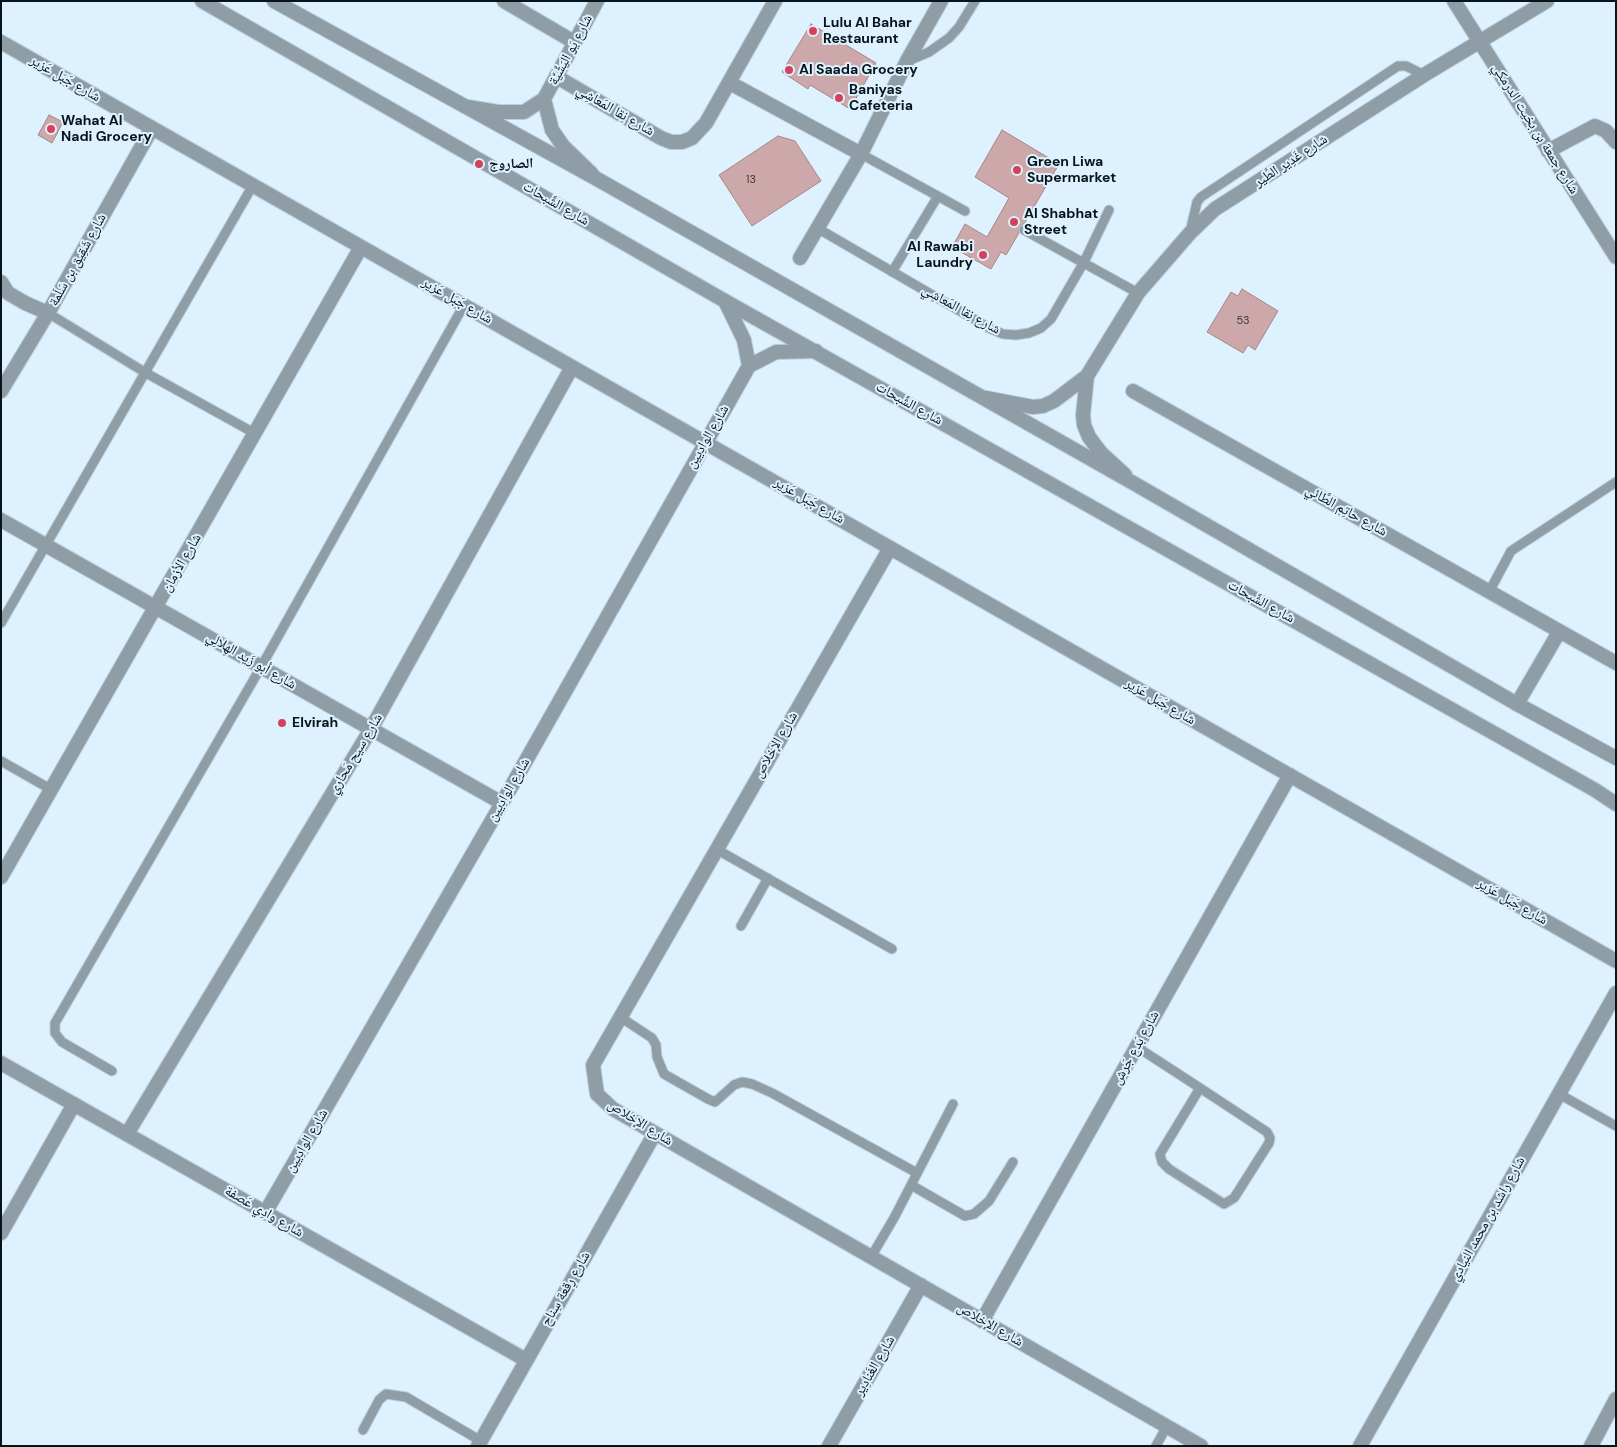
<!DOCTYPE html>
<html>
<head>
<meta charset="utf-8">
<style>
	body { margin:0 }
	#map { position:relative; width:1617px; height:1447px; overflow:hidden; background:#ddf2fe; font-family:"DM Sans",sans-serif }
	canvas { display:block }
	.frame { position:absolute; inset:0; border:2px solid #08141b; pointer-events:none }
</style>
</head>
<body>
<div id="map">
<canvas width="1617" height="1447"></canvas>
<div class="frame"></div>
</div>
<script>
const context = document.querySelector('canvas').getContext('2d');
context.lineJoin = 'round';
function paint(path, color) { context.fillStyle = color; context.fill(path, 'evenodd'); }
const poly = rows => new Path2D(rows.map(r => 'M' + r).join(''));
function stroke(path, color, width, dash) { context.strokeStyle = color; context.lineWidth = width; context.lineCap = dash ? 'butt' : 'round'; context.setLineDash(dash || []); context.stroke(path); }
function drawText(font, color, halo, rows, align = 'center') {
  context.font = font + ' "DM Sans","Noto Naskh Arabic",sans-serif'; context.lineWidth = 4; context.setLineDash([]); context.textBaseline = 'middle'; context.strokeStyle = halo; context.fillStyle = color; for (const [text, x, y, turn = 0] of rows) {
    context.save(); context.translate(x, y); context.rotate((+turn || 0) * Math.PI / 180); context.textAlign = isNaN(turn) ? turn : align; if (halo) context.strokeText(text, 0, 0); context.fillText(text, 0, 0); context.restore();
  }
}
const building = poly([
	[811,24,876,63,850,109,810,85,808,89,782,72,811,24],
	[49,115,63,122,52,143,38,135,49,115],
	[1002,130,1059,164,1024,224,1019,227,1019,233,1006,255,1001,252,991,269,952,247,965,224,987,237,1009,198,975,177,1002,130],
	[778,136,795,141,821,181,752,226,719,175,778,136],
	[1242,289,1278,311,1255,350,1248,345,1243,353,1207,332,1231,292,1238,296,1242,289]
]);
const service = poly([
	[908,61,929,52,949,38,959,27,975,1],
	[861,154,965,211],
	[817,228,991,329,1003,334,1016,335,1029,333,1041,328,1051,319,1084,262,1109,210],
	[1024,230,1138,293],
	[1190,232,1197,202,1201,197,1398,66,1406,66,1424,75],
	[892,272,938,196],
	[48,313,146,373,256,434],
	[1489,592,1511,551,1616,482],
	[1,623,253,185],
	[1,761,52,790],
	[716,849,892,949],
	[741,926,768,878],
	[620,1017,652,1038,656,1045,657,1057,664,1074,708,1099,715,1102,734,1085,742,1082,752,1084,772,1093,917,1173],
	[1137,1047,1200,1088,1267,1132,1270,1138,1269,1143,1234,1198,1224,1204,1169,1169,1162,1162,1160,1154,1200,1088],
	[112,1071,62,1042,55,1033,55,1023,261,667,464,305],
	[1559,1094,1616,1126],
	[911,1185,965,1216,974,1214,989,1201,1013,1162],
	[871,1257,894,1218,953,1104],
	[363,1430,379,1400,386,1394,406,1397,481,1441],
	[1156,1446,1167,1426]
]);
const minor = poly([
	[504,1,574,42],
	[1454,1,1616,257],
	[1,42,1616,961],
	[557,77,661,138,671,142,682,142,692,138,706,123,775,1],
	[730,83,861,154],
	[544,99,552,130,563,146,592,174],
	[468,107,498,112,524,112,544,99,597,1],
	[1548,151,1595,126,1606,131,1616,142],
	[800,258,861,154,907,61,941,1],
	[1,282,8,293,25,303,48,313],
	[725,301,744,340,749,366],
	[1087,376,1083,415,1084,425,1089,437,1101,453,1125,475],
	[1,391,48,313,152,128],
	[1133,391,1616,663],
	[986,398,1033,407,1043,406,1054,401,1087,376,1138,293,1190,233,1215,209,1424,75,1547,1],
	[1,520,502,803],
	[890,548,593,1065,597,1094,613,1109,1201,1446],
	[1517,704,1559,632],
	[1,877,361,247],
	[1,1063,526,1360],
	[127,1134,371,729,572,367],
	[265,1213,502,803,749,366,776,352,816,351],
	[1,1233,74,1104],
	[982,1321,1290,775],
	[478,1446,655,1133],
	[829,1446,921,1285],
	[1360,1446,1616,993],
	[1591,1446,1616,1399]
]);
const tertiary = poly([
	[202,1,725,301,1595,790,1616,804],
	[274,1,597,179,1135,484,1517,704,1616,758]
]);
const markers = [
	[813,31,5,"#d2425b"],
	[789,70,5,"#d2425b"],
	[839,98,5,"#d2425b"],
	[51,129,5,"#d2425b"],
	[479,164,5,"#d2425b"],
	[1017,170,5,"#d2425b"],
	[1014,222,5,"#d2425b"],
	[983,255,5,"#d2425b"],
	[282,723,5,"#d2425b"]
];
const numberNames = [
	["13",751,180],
	["53",1243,321]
];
const poiNames = [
	["Lulu Al Bahar",823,23],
	["Restaurant",823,39],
	["Al Saada Grocery",799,70],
	["Baniyas",849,90],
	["Cafeteria",849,106],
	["Wahat Al",61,121],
	["Nadi Grocery",61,137],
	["Green Liwa",1027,162],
	["Supermarket",1027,178],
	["الصاروج",489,164],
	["Al Shabhat",1024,214],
	["Street",1024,230],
	["Al Rawabi",973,247,"right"],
	["Laundry",973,263,"right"],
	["Elvirah",292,723]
];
const streetNames = [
	["شارع يَو اليَشِّيَّة",571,50,-62],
	["شارع جَبَل عَزير",65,79,30],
	["شارع نِقا المَعاشِي",615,111,30],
	["شارع جمعة بن بخيت الدرمكي",1535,129,58],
	["شارع غَدِير الطَّير",1291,161,-33],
	["شارع الشَّبحات",556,204,30],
	["شارع شَقِيق بن سَلَمة",78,260,-61],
	["شارع جَبَل عَزير",457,301,30],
	["شارع نِقا المَعاشِي",961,310,29],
	["شارع الشَّبحات",909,404,29],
	["شارع الوادِيين",708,437,-60],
	["شارع جَبَل عَزير",809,501,30],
	["شارع حاتِم الطَّائي",1346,511,29],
	["شارع الأزمان",182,563,-60],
	["شارع الشَّبحات",1261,602,29],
	["شارع أبو زَيد الهِلالِي",251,661,30],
	["شارع جَبَل عَزير",1160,702,30],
	["شارع الإخلاص",776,745,-60],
	["شارع سيح مَحاري",356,754,-59],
	["شارع الوادِيين",509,790,-60],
	["شارع جَبَل عَزير",1512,902,30],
	["شارع بَدع جَرش",1136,1048,-61],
	["شارع الإخلاص",640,1123,32],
	["شارع الوادِيين",307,1141,-60],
	["شارع وادِي عَصفة",264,1212,30],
	["شارع راشد بن محمد النيادي",1488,1219,-61],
	["شارع رِقعة سِناح",566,1289,-60],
	["شارع الإخلاص",990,1325,30],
	["شارع الغَنادِير",875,1366,-60]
];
paint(building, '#cca8aa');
stroke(building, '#aa8587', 1);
stroke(service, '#bbceda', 11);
stroke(minor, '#bbceda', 16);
stroke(tertiary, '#bbceda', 16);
stroke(service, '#8f9da6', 9);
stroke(minor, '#8f9da6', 14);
stroke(tertiary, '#8f9da6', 14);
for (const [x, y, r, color] of markers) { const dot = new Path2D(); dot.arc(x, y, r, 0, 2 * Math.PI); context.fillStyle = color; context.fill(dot); stroke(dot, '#ddf2fe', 2); }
drawText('11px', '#39393f', null, numberNames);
drawText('bold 14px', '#08141b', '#ddf2fe', poiNames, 'left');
drawText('14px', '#08141b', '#ddf2fe', streetNames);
</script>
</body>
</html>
